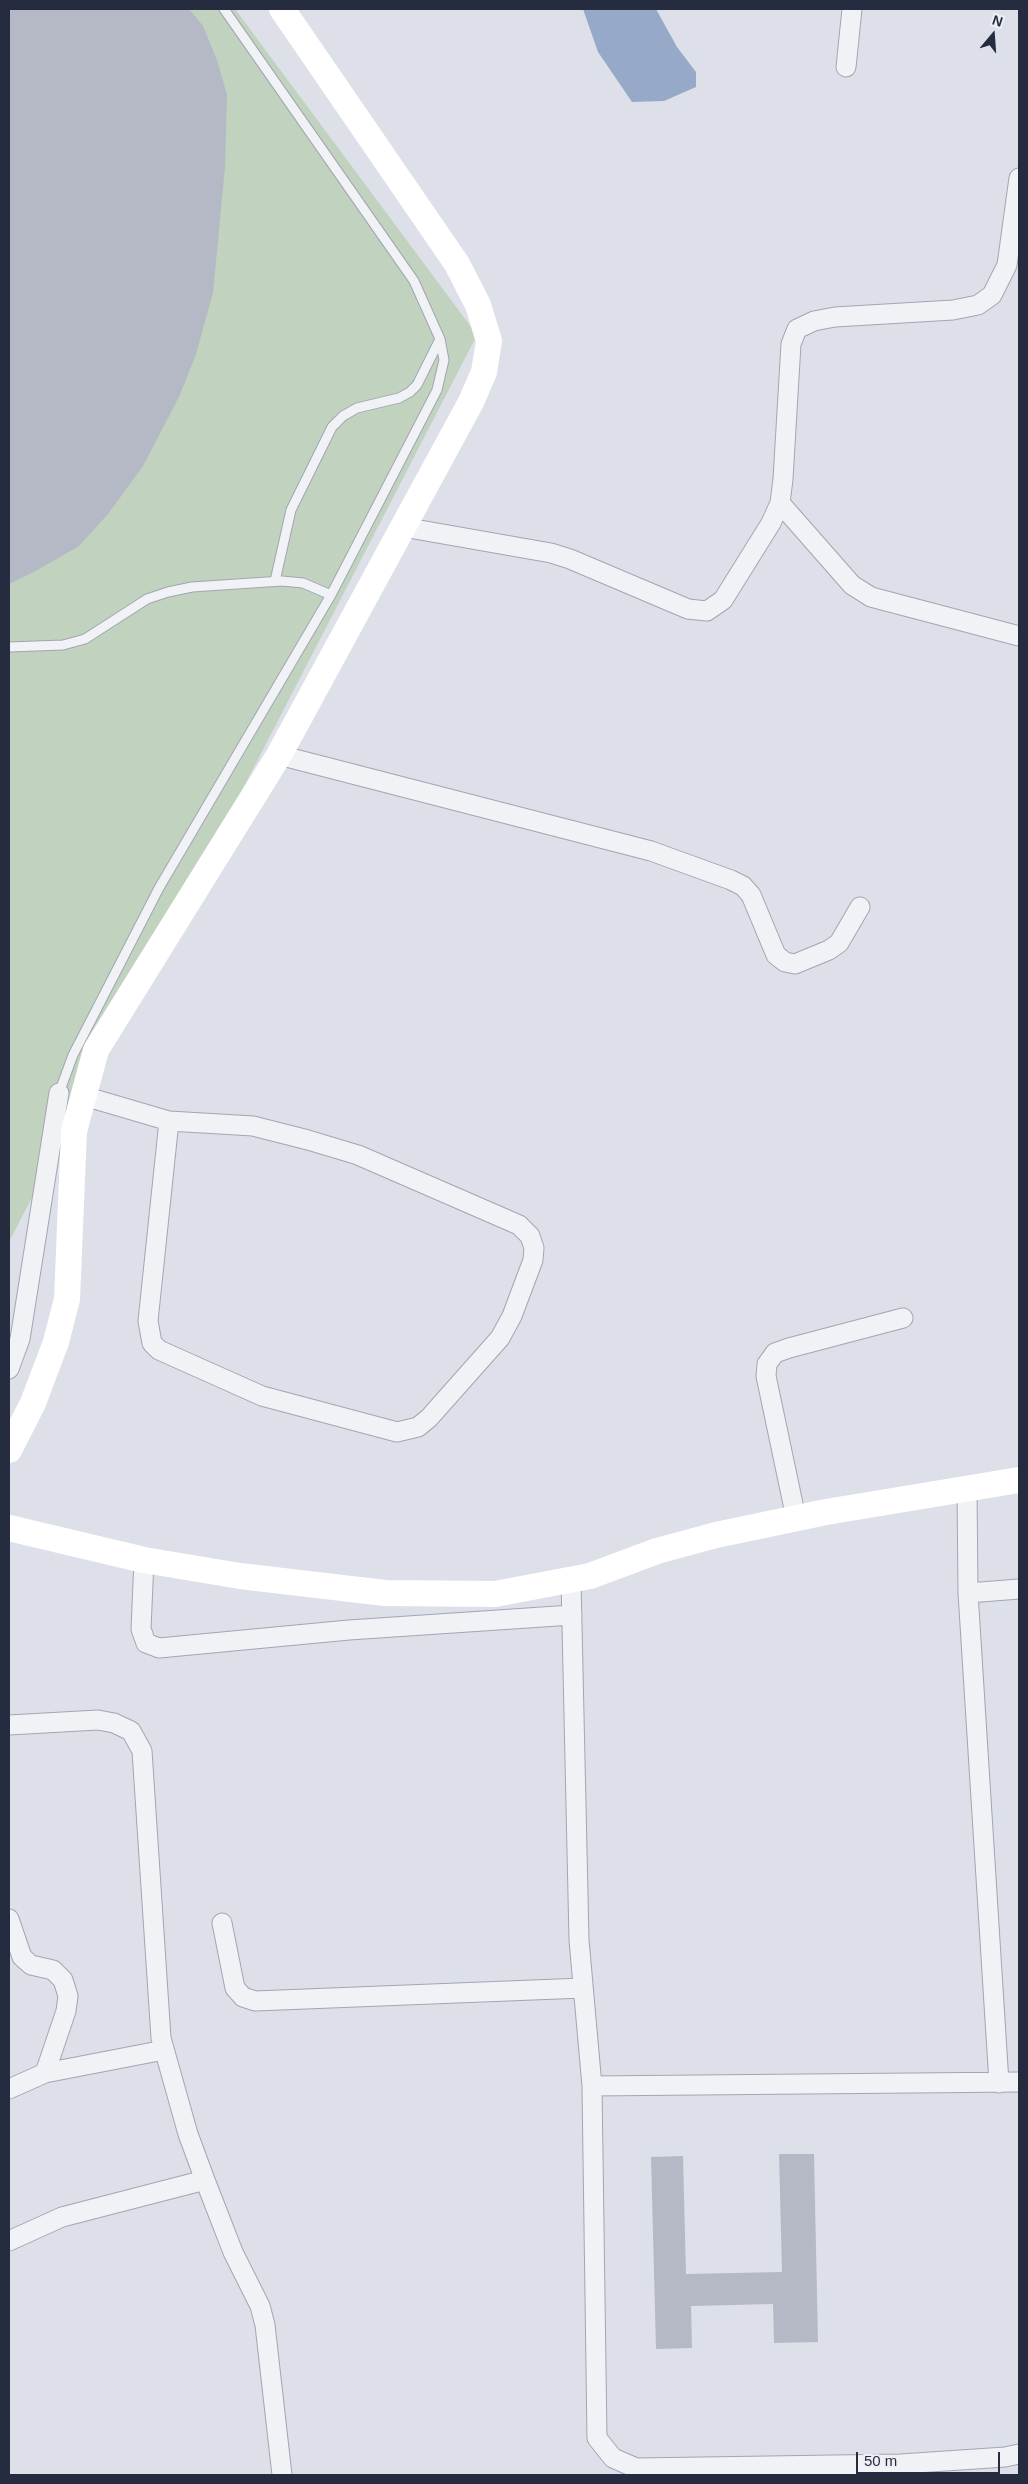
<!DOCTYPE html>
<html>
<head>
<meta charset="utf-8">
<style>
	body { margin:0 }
	#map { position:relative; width:1028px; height:2484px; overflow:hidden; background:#dde0e8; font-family:Arial,sans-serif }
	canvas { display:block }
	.frame { position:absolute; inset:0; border:10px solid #262c3f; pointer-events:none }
	.north { position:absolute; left:968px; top:10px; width:50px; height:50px; -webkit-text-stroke:4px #edeff5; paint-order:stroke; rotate:18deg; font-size:14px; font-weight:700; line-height:20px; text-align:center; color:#262c3f }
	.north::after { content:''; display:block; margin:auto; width:18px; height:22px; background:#262c3f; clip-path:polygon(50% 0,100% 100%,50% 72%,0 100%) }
	.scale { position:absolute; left:856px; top:2452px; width:144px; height:22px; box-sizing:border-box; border:2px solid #262c3f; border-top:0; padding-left:6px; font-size:15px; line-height:18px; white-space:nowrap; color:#262c3f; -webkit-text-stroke:4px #edeff5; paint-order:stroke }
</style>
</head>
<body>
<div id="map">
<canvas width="1028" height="2484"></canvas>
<div class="frame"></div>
<div class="north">N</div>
<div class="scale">50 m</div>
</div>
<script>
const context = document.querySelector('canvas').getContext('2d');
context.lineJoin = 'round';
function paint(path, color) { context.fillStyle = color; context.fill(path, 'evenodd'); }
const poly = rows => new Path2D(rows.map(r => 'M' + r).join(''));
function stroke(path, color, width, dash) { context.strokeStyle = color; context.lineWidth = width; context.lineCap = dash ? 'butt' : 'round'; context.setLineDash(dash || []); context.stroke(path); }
const green = poly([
	[9,9,235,9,477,335,9,1242]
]);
const water = poly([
	[583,9,656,9,677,47,696,72,696,87,664,101,632,102,598,52]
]);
const building = poly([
	[9,9,189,9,203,26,217,60,227,95,225,167,213,293,196,354,179,397,143,466,108,514,79,546,34,572,9,584],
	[779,2154,814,2154,818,2342,774,2343,773,2304,691,2306,692,2348,656,2349,651,2157,683,2156,686,2274,782,2272]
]);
const lane = poly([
	[275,581,291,510,332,427,343,416,357,408,399,398,410,392,417,385,440,339],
	[9,647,63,645,85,639,147,599,168,592,192,587,282,581,303,583,331,595],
	[59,1093,73,1055,159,888,331,595,437,390,444,360,440,339,414,281,224,9]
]);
const street = poly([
	[846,67,852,9],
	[780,503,852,585,871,597,1019,636],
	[403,527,551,553,570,559,688,609,707,611,723,600,771,523,780,503,783,479,791,344,797,329,814,321,835,317,953,310,978,305,992,295,1007,265,1019,178],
	[279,755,651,851,731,880,743,886,751,895,776,955,785,962,795,964,829,950,839,943,860,907],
	[84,1096,169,1121,253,1126,308,1140,358,1155,519,1225,530,1236,534,1248,533,1260,512,1316,500,1338,429,1418,418,1427,397,1432,262,1396,159,1350,152,1343,148,1321,169,1121],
	[9,1369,20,1339,59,1093],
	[967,1488,968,1593,999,2083],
	[796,1518,766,1376,767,1364,775,1353,789,1348,903,1318],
	[144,1560,141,1629,146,1643,159,1648,349,1630,572,1615],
	[571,1580,579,1940,592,2086,597,2438,613,2458,636,2468,901,2464,1005,2457,1019,2454],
	[968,1593,1019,1589],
	[9,1725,98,1720,114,1723,131,1731,142,1751,161,2038,188,2134,205,2180,233,2252,260,2306,265,2325,282,2475],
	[9,1919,22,1957,31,1965,53,1970,63,1980,68,1996,66,2011,45,2073,164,2050],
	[222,1923,235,1988,243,1997,255,2001,583,1988],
	[592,2086,1019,2082],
	[9,2089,45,2073],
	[9,2241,62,2217,205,2180]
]);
const secondary = poly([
	[9,1450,33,1403,56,1342,67,1299,74,1131,96,1050,279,755,471,402,484,372,489,341,478,305,457,264,282,9],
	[9,1528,144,1560,240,1576,385,1593,495,1594,590,1576,657,1551,716,1535,826,1512,1019,1480]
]);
paint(green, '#c1d2be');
paint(water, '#97a9c9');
paint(building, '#b5b9c5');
stroke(lane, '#a2a6b2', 11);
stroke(street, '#a2a6b2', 21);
stroke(lane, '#f0f2f6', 9);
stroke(street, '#f0f2f6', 19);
stroke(secondary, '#fff', 26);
</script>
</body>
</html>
